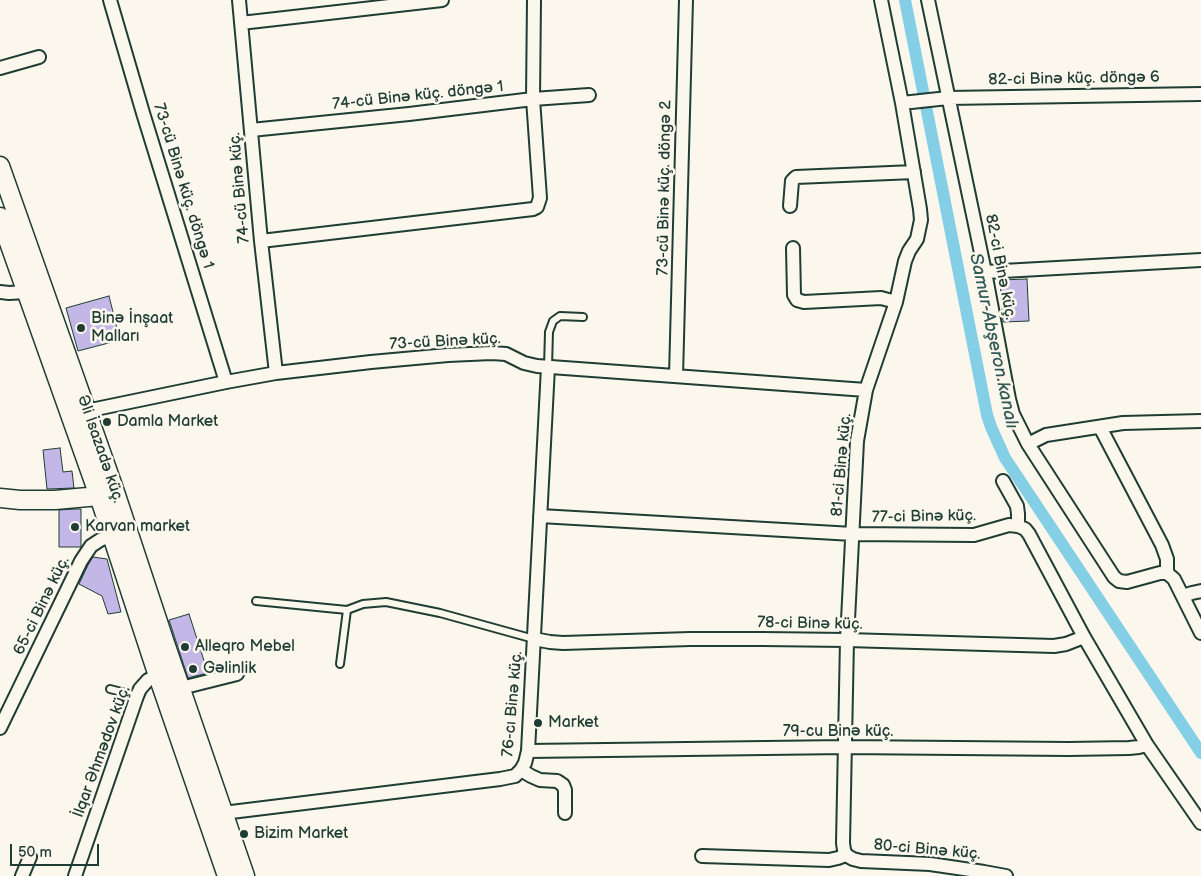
<!DOCTYPE html>
<html>
<head>
<meta charset="utf-8">
<style>
	body { margin:0 }
	#map { position:relative; width:1201px; height:876px; overflow:hidden; background:#fbf7ec; font-family:"Balsamiq Sans",sans-serif }
	canvas { display:block }
	.scale { position:absolute; left:10px; top:844px; width:89px; height:22px; box-sizing:border-box; border:2px solid #1f3d34; border-top:0; padding-left:6px; font-size:15px; line-height:18px; white-space:nowrap; color:#1f3d34; -webkit-text-stroke:4px #fbf7ec; paint-order:stroke }
</style>
</head>
<body>
<div id="map">
<canvas width="1201" height="876"></canvas>
<div class="scale">50 m</div>
</div>
<script>
const context = document.querySelector('canvas').getContext('2d');
context.lineJoin = 'round';
const poly = rows => new Path2D(rows.map(r => 'M' + r).join(''));
function stroke(path, color, width, dash) { context.strokeStyle = color; context.lineWidth = width; context.lineCap = dash ? 'butt' : 'round'; context.setLineDash(dash || []); context.stroke(path); }
function paint(path, color) { context.fillStyle = color; context.fill(path, 'evenodd'); }
function drawText(font, color, halo, rows, align = 'center') {
  context.font = font + ' "Balsamiq Sans",sans-serif'; context.lineWidth = 5; context.setLineDash([]); context.textBaseline = 'middle'; context.strokeStyle = halo; context.fillStyle = color; for (const [text, x, y, turn = 0] of rows) {
    context.save(); context.translate(x, y); context.rotate((+turn || 0) * Math.PI / 180); context.textAlign = isNaN(turn) ? turn : align; if (halo) context.strokeText(text, 0, 0); context.fillText(text, 0, 0); context.restore();
  }
}
const canal = poly([
	[905,0,987,415,991,427,1005,458,1201,753]
]);
const building = poly([
	[1027,279,1029,321,1003,322,1000,280,1027,279],
	[109,296,120,340,78,351,66,308,109,296],
	[60,448,63,472,72,471,74,488,47,489,43,450,60,448],
	[75,509,81,509,81,547,59,547,59,510,75,509],
	[93,557,107,559,121,612,108,614,102,596,79,584,88,565,93,557],
	[189,614,208,673,188,678,169,620,189,614]
]);
const lane = poly([
	[548,367,549,332,553,321,560,316,583,317],
	[256,601,347,610,363,604,386,602,440,613,534,639],
	[340,664,347,610],
	[110,689,137,696]
]);
const street = poly([
	[110,0,143,113,226,382],
	[239,0,261,241,276,373],
	[928,0,985,272,1009,399,1013,414,1028,444,1114,577,1119,581,1127,582,1160,573,1167,573],
	[241,23,442,0],
	[0,68,39,57],
	[902,103,948,98,1201,94],
	[251,130,409,114,533,99,589,95],
	[790,206,792,181,796,177,914,172],
	[261,241,533,209,537,207,540,198,533,99,534,0],
	[793,248,794,295,797,300,804,302,881,298,896,302],
	[985,272,1201,260],
	[0,292,9,293,26,292],
	[676,376,686,0],
	[86,411,226,382,276,373,371,362,448,355,492,353,506,354,524,363,537,366,866,390],
	[1100,427,1162,545,1167,559,1167,573],
	[1028,444,1046,435,1123,423,1201,421],
	[1003,481,1017,506,1018,514,1018,526],
	[540,516,853,534,974,535,1009,525,1018,526,1025,529,1029,534,1084,637,1147,745,1201,823],
	[1167,573,1174,579,1201,633],
	[1183,596,1192,593,1201,591],
	[534,639,550,642,563,643,690,639,762,639,847,640,1054,646,1066,644,1084,637],
	[181,688,237,674],
	[0,728,81,561,91,546,100,540,112,535],
	[528,751,845,747,1069,749,1129,748,1139,747,1147,745],
	[521,770,531,776,540,780,557,781,563,785,565,790,565,813],
	[223,813,500,779,515,776,521,770,525,763,528,751,548,367],
	[846,855,844,850,843,843,847,640,857,441,866,390,896,302,905,261,909,251,917,239,921,220,920,209,902,103,881,0],
	[846,855,853,859,861,861,930,864,984,872,1006,876],
	[702,856,829,860,838,858,846,855],
	[22,876,30,857],
	[75,876,137,696,140,689,148,680,158,676]
]);
const secondary = poly([
	[0,166,114,489,165,643,245,876],
	[0,217,99,496,158,676,227,876],
	[0,498,20,500,55,500,99,496]
]);
const markers = [
	[81,328,5,"#1f3d34"],
	[107,422,5,"#1f3d34"],
	[75,527,5,"#1f3d34"],
	[185,647,5,"#1f3d34"],
	[193,669,5,"#1f3d34"],
	[538,723,5,"#1f3d34"],
	[244,834,5,"#1f3d34"]
];
const streetNames = [
	["82-ci Binə küç. döngə 6",1074,79,-1],
	["74-cü Binə küç. döngə 1",418,96,-6],
	["73-cü Binə küç. döngə 1",183,186,73],
	["74-cü Binə küç.",240,188,-95],
	["73-cü Binə küç. döngə 2",665,188,-89],
	["82-ci Binə küç.",1000,267,79],
	["73-cü Binə küç.",445,342,-3],
	["Əli İsazadə küç.",100,449,71],
	["81-ci Binə küç.",842,465,-85],
	["77-ci Binə küç.",924,517,-1],
	["65-ci Binə küç.",42,606,-64],
	["78-ci Binə küç.",810,624,1],
	["76-cı Binə küç.",513,704,-85],
	["79-cu Binə küç.",838,732],
	["İlqar Əhmədov küç.",102,752,-70],
	["80-ci Binə küç.",927,850,5]
];
const poiNames = [
	["Binə İnşaat",91,319],
	["Malları",91,337],
	["Damla Market",117,422],
	["Karvan market",85,527],
	["Alleqro Mebel",195,647],
	["Gəlinlik",203,669],
	["Market",548,723],
	["Bizim Market",254,834]
];
const waterNames = [
	["Samur-Abşeron kanalı",993,341,78]
];
stroke(canal, '#85cfe6', 12);
paint(building, '#c3b7e8');
stroke(building, '#1f3d34', 1);
stroke(lane, '#1f3d34', 10);
stroke(street, '#1f3d34', 16);
stroke(secondary, '#1f3d34', 21);
stroke(lane, '#fbf7ec', 6);
stroke(street, '#fbf7ec', 12);
stroke(secondary, '#fbf7ec', 18);
for (const [x, y, r, color] of markers) { const dot = new Path2D(); dot.arc(x, y, r, 0, 2 * Math.PI); context.fillStyle = color; context.fill(dot); stroke(dot, '#fbf7ec', 2); }
drawText('16px', '#1f3d34', '#fbf7ec', streetNames);
drawText('16px', '#1f3d34', '#fbf7ec', poiNames, 'left');
drawText('italic 18px', '#335a58', '#fbf7ec', waterNames);
</script>
</body>
</html>
